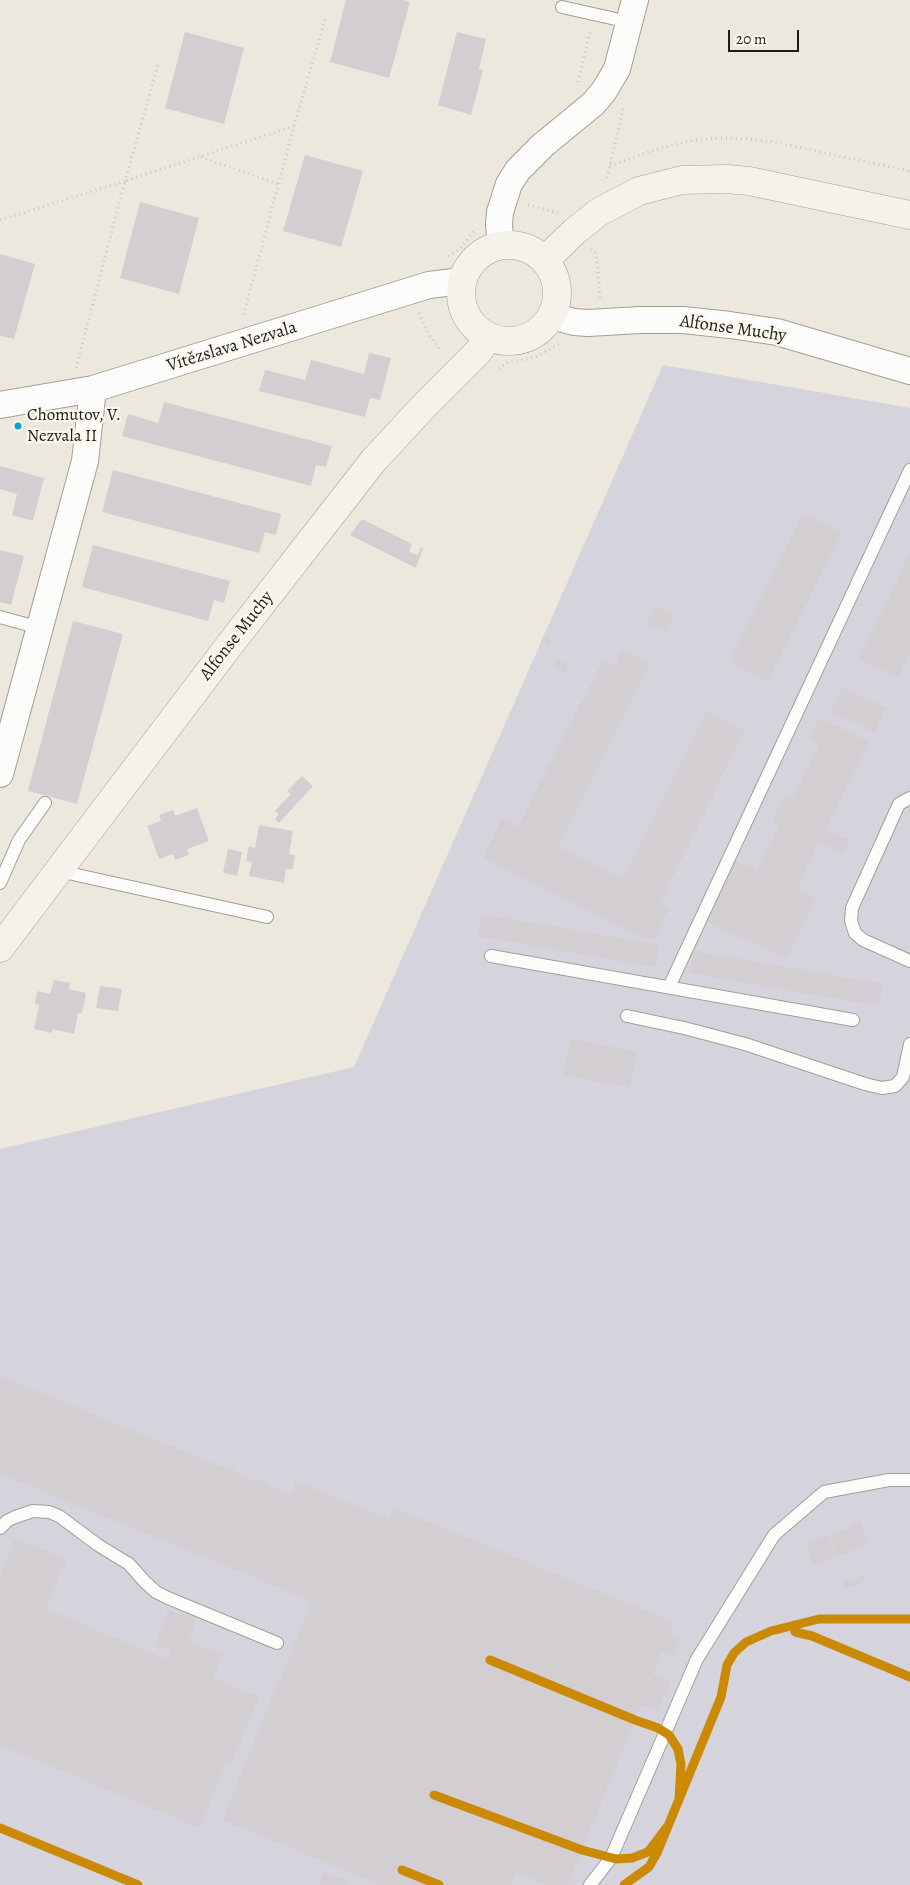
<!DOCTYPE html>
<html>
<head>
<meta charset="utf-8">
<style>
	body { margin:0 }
	#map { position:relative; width:910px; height:1885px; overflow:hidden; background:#ede8dd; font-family:Alegreya,serif }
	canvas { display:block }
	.scale { position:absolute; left:728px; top:30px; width:71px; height:22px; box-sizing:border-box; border:2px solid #1c1c1c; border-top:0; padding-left:6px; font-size:15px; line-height:18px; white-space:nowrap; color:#1c1c1c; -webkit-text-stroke:4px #fbf7ec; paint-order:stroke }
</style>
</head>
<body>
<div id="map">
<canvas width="910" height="1885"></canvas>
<div class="scale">20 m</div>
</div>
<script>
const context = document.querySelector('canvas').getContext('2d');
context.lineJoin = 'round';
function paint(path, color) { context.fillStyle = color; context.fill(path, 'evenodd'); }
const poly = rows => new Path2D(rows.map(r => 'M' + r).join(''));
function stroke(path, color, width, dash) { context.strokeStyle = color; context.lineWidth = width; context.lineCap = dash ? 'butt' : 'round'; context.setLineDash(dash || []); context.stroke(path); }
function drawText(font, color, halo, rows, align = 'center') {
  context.font = font + ' Alegreya,serif'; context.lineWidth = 4.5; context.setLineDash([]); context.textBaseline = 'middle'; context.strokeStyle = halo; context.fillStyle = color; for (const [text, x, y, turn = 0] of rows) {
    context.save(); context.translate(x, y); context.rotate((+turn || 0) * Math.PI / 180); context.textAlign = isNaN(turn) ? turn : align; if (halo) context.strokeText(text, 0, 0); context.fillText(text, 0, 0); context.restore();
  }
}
const industrial = poly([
	[663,365,910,408,910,1885,0,1885,0,1149,354,1067]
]);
const building = poly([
	[346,0,403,0,410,2,389,78,330,62],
	[185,32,244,48,224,124,165,108],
	[457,32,486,39,479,69,483,70,471,115,438,105],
	[305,155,363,171,341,247,283,231],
	[140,202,199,218,179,294,120,278],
	[0,254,35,264,14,339,0,336],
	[369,353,391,358,380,400,370,398,365,417,259,391,265,370,305,380,311,360,364,374],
	[164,402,332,446,326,467,316,465,311,486,122,436,128,414,158,423],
	[0,466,44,478,33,521,12,515,17,494,0,489],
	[113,470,281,514,276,535,265,532,259,553,102,512],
	[803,513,842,532,768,682,729,663],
	[362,519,412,544,409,552,418,555,421,547,423,548,416,568,350,535],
	[93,545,230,581,224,603,214,600,208,621,82,587],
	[0,550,24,556,11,605,0,602],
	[910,553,910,653,898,678,859,659],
	[655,605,674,614,666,632,646,623],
	[73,621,123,634,77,804,28,791],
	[543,636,552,640,549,646,541,641],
	[622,649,650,663,558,847,622,879,706,711,745,730,662,899,664,899,662,904,669,908,654,940,646,936,645,938,483,857,502,819,518,827,603,660,615,666],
	[556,659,569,665,565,673,553,667],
	[842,687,886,708,875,732,830,711],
	[819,718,869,741,826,830,850,841,843,854,819,843,797,889,816,898,787,959,707,922,736,861,757,870,779,825,772,821,784,796,792,800,819,744,809,739],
	[302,776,313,786,279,823,275,819,279,814,275,811,291,794,287,791],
	[197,808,209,841,187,849,189,855,175,860,173,854,159,859,147,826,161,821,159,815,173,810,175,816],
	[259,825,293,831,289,854,295,855,293,869,286,869,284,883,249,876,252,862,246,861,249,846,255,848],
	[228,849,242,852,237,876,223,873],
	[482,914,659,945,655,967,478,936],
	[693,951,883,984,879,1006,689,973],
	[54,980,70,983,69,989,86,993,82,1013,78,1013,74,1034,53,1029,52,1033,34,1029,39,1005,35,1004,37,991,50,994],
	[100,986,122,989,118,1011,96,1008],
	[570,1039,637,1052,630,1087,563,1075],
	[0,1376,227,1469,227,1466,234,1468,233,1471,258,1482,259,1478,269,1482,268,1485,290,1495,296,1481,389,1520,394,1508,674,1622,669,1634,680,1638,673,1656,662,1651,653,1674,670,1681,658,1712,641,1704,568,1885,548,1885,515,1872,510,1885,381,1885,222,1820,312,1601,0,1474],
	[860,1522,868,1545,838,1556,830,1535,854,1526,853,1524],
	[828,1535,836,1557,814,1565,806,1544],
	[15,1538,67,1559,57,1580,46,1609,168,1660,172,1651,162,1646,161,1649,155,1647,168,1610,182,1615,183,1610,194,1614,192,1619,196,1621,188,1641,223,1655,213,1678,259,1697,231,1764,226,1762,199,1828,0,1745,0,1575],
	[863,1575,865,1581,845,1588,843,1582],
	[324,1872,349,1882,348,1885,318,1885]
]);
const path = poly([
	[578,82,590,32],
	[294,126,326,16],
	[201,157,278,184],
	[610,166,651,151,673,145,696,140,722,138,748,139,774,142,910,171],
	[607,178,623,109],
	[528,205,558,213],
	[0,220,125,181,158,65],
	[591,249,595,253,597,261,600,298],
	[448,256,460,249,474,231],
	[419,313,430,336,442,352],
	[76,368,125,181,294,126,243,317],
	[499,369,506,363,536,357,559,344]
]);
const service = poly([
	[562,7,629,22],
	[0,617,40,628],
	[910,798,899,804,852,908,851,921,855,933,863,940,910,961],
	[59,871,267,917],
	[0,883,19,840,45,803],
	[491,956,853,1020],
	[669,987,910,470],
	[627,1016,684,1028,745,1044,865,1084,882,1088,895,1086,903,1077,910,1044],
	[0,1528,7,1521,15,1517,33,1511,49,1512,59,1516,98,1545,129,1564,145,1582,156,1592,168,1598,277,1643],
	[590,1885,611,1858,697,1659,774,1535,824,1492,889,1480,910,1480]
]);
const minor = poly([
	[501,245,499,225,500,212,509,184,518,170,543,145,593,104,604,91,617,69,635,0],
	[552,316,574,322,588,323,640,320,683,320,730,325,777,332,910,371],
	[0,405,93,389,429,285,462,281],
	[0,774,85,461,93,389]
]);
const secondary = poly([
	'461 293a48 48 0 1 1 96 0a48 48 0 1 1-96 0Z',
	[545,260,575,231,599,212,639,191,682,180,727,179,749,181,910,215],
	[0,948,228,647,374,460,425,405,478,352,488,337]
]);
const rail1 = poly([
	[795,1632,812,1636,910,1677],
	[490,1660,635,1720,658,1728,669,1735,678,1749,681,1764,679,1800],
	[434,1795,582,1850,616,1859,632,1858,648,1852,667,1827],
	[0,1828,138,1885],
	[402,1870,439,1885],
	[624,1885,649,1867,657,1853,721,1697,727,1665,734,1653,746,1642,771,1631,819,1619,910,1619]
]);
const markers = [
	[18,426,4.5,"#00a9ce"]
];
const busNames = [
	["Chomutov, V.",27,416],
	["Nezvala II",27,437]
];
const streetNames = [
	["Alfonse Muchy",733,329,8],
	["Vítězslava Nezvala",232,347,-17],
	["Alfonse Muchy",237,636,-52]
];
paint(industrial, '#d5d3dc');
paint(building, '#d3ced1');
stroke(service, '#a29f99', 14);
stroke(minor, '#a29f99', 28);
stroke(secondary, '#a29f99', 29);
stroke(path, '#c8c7c4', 3, [1, 4]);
stroke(service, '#fcfcfa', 12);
stroke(minor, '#fcfcfa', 26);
stroke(secondary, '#f5f1eb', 28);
stroke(rail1, '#cb8a06', 9);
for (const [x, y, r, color] of markers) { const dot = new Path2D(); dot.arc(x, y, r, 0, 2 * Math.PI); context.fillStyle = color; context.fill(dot); stroke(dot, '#fbf7ec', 2); }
drawText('17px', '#1c1c1c', '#fbf7ec', busNames, 'left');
drawText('18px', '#1c1c1c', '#fbf7ec', streetNames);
</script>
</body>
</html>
